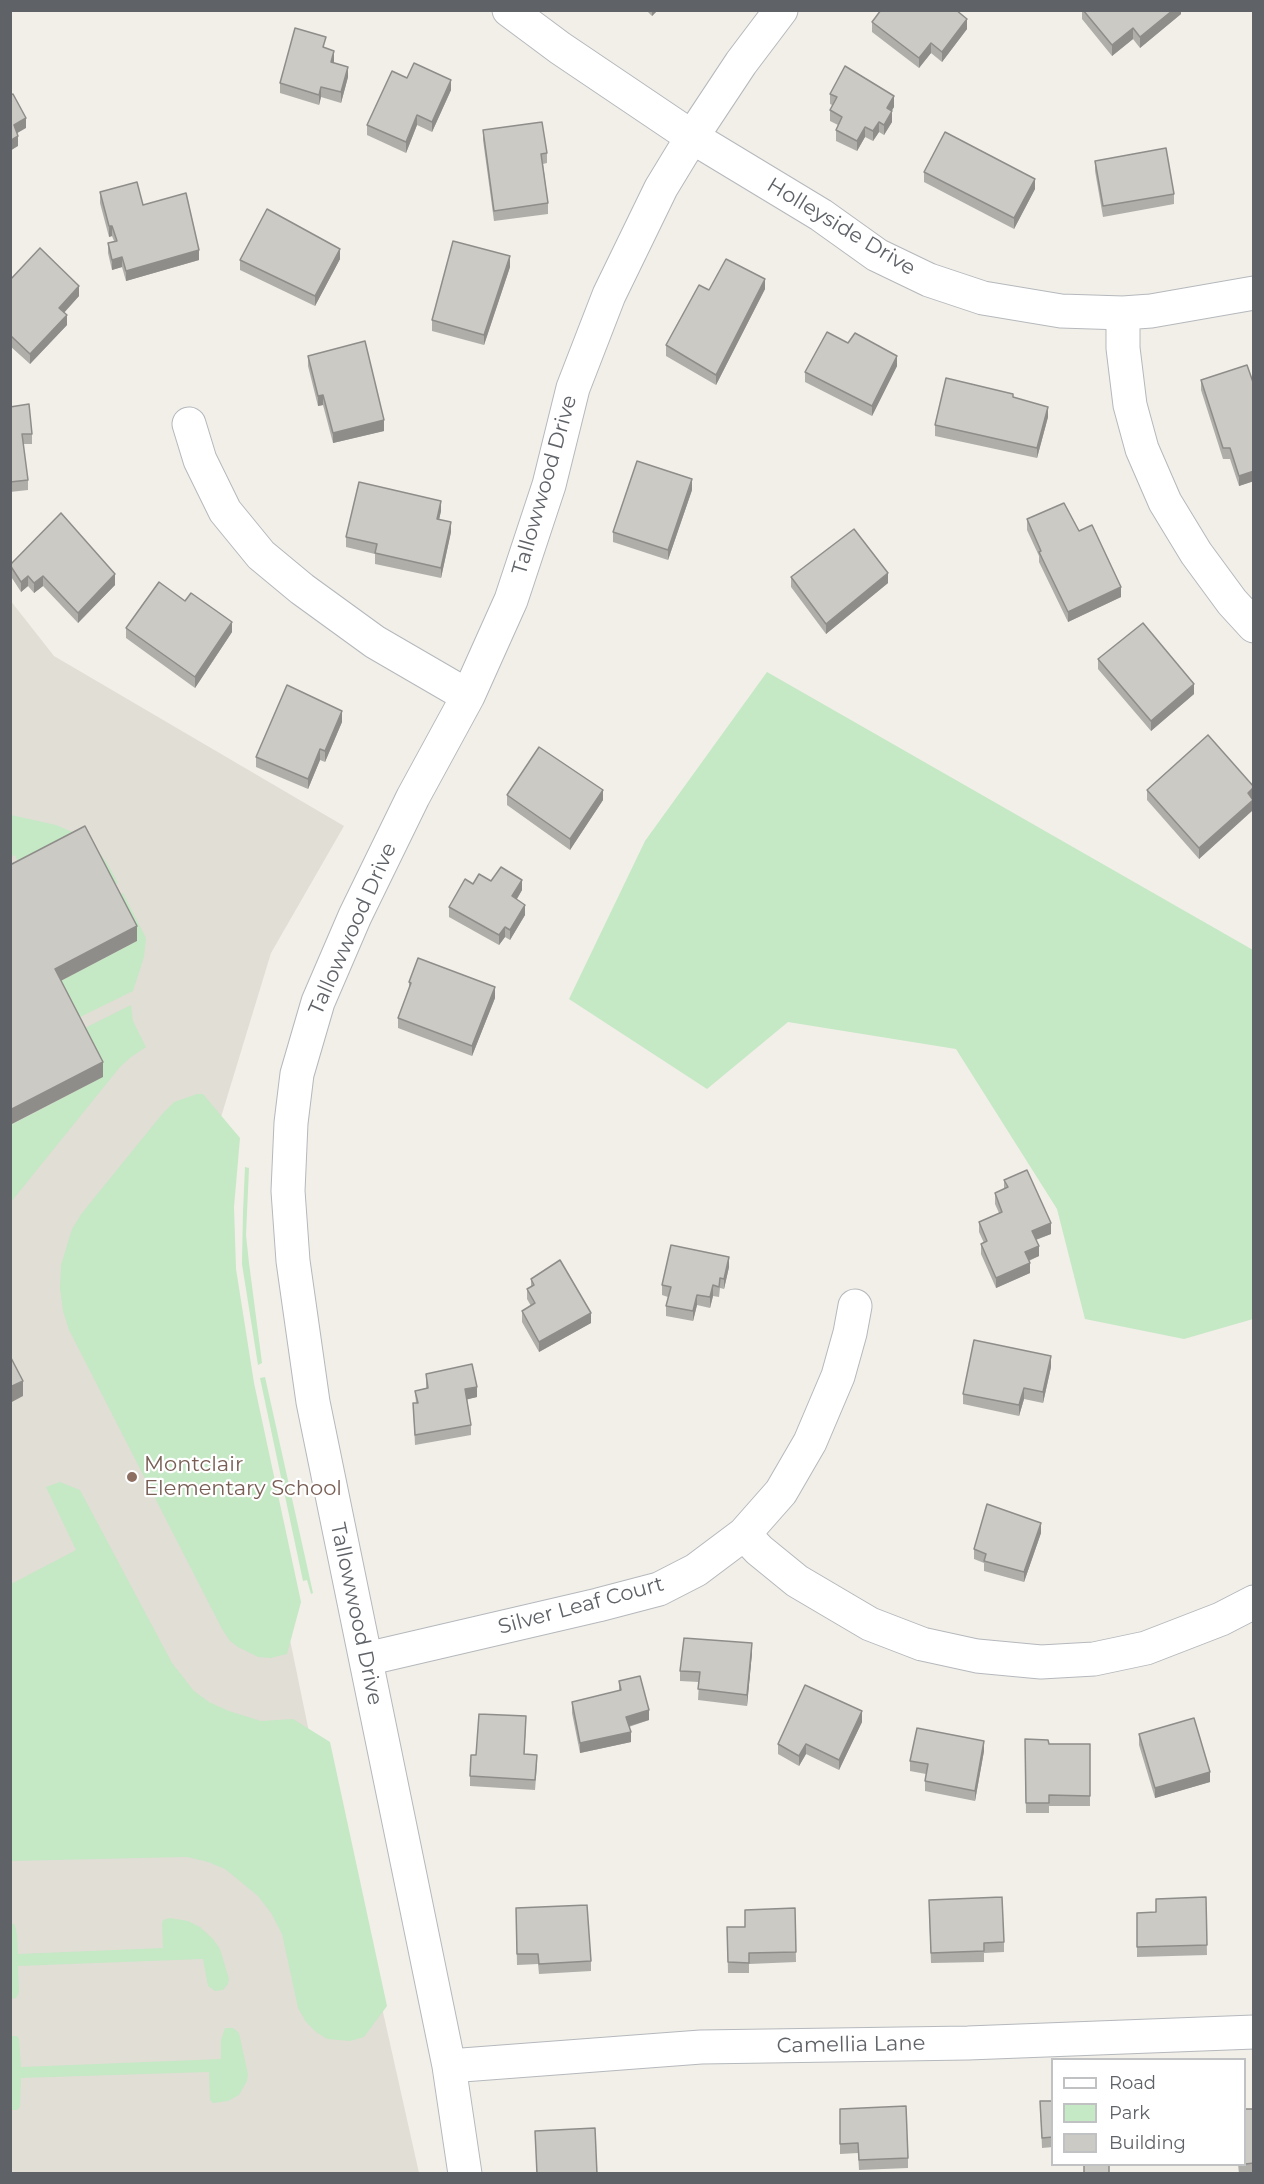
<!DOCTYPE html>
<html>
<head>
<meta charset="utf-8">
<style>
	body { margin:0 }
	#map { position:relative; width:1264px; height:2184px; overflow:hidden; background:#f1efe8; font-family:Montserrat,sans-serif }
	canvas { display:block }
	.frame { position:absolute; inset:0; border:12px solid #5f6368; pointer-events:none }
	.legend { position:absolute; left:1051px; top:2058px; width:195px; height:108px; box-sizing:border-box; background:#fff; border:2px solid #bfc1c3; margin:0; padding:8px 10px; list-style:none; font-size:18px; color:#5f6368 }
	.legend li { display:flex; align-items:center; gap:12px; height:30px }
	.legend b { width:30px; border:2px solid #bfc1c3 }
</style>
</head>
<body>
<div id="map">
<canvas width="1264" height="2184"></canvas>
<div class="frame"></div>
<ul class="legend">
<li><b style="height:8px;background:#fff"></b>Road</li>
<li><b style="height:16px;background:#c5e8c5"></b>Park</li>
<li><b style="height:16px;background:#cccac5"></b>Building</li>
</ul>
</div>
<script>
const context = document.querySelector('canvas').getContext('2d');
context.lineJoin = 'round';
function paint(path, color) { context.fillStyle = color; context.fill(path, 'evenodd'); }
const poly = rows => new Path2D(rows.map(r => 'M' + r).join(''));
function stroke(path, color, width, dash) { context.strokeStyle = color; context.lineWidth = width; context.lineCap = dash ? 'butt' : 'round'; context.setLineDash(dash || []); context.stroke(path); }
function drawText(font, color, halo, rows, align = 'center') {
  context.font = font + ' Montserrat,sans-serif'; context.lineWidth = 4.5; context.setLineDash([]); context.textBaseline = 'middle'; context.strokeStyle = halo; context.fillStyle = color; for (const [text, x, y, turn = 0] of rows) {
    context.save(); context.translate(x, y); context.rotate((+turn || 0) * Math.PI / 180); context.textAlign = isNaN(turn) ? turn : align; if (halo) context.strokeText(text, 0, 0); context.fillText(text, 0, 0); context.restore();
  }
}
const education = poly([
	[10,600,54,656,344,826,271,953,218,1127,208,1195,276,1572,315,1761,372,1963,419,2173,11,2173]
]);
const green = poly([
	[767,672,1253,950,1253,1319,1184,1339,1085,1319,1057,1209,956,1049,788,1022,707,1089,569,999,645,841],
	[11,815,56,825,89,839,107,863,118,883,110,887,23,873,15,855,11,857],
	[123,893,146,938,144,957,133,991,74,1020,55,984,137,941,115,897],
	[131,1005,133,1021,146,1047,131,1057,120,1067,11,1202,11,1125,103,1077,79,1031],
	[197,1094,203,1094,240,1138,234,1207,236,1269,254,1383,301,1602,287,1654,271,1658,258,1657,238,1647,230,1641,222,1629,69,1330,63,1311,60,1288,61,1265,72,1229,82,1213,163,1113,174,1102],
	[245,1167,249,1168,246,1235,249,1263,262,1363,258,1365,242,1264,243,1212],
	[265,1377,313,1593,311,1594,307,1580,303,1581,260,1378],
	[60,1482,80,1490,172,1663,194,1691,209,1702,229,1711,261,1721,293,1719,330,1742,387,2006,364,2037,350,2041,327,2039,316,2032,306,2022,298,2008,282,1934,271,1913,258,1896,225,1869,208,1862,187,1857,11,1861,11,1584,76,1550,46,1487],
	[170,1918,188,1921,200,1927,213,1939,220,1949,229,1979,228,1984,223,1990,215,1991,208,1986,203,1959,18,1966,19,1992,16,1998,11,1999,11,1923,15,1925,17,1935,18,1954,163,1948,162,1923,163,1920],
	[225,2028,233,2028,239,2033,248,2074,247,2081,239,2095,228,2101,213,2103,210,2100,209,2072,21,2078,20,2107,17,2110,11,2110,11,2036,17,2036,19,2039,21,2067,221,2059,221,2040]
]);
const minor = poly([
	[509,10,560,48,692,137,821,215,877,255,929,280,983,298,1061,311,1123,313,1151,311,1254,293],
	[1123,313,1123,348,1130,405,1142,449,1165,502,1196,553,1232,602,1254,626],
	[189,424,200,460,225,511,261,555,302,589,375,642,468,696],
	[744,1534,759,1550,797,1581,870,1624,922,1644,977,1656,1041,1662,1094,1659,1146,1648,1221,1619,1254,1602],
	[366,1659,598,1605,659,1589,696,1570,744,1534,781,1492,810,1442,838,1376,850,1333,855,1306],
	[449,2066,701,2047,968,2043,1254,2032],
	[465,2174,449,2066,313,1402,293,1261,288,1191,291,1123,297,1074,318,1002,355,916,413,797,468,696,511,600,549,485,573,388,609,295,661,188,692,137,741,63,781,10]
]);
const wall = poly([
	[646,10,658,10,652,16],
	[1082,10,1181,10,1181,14,1140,48,1133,39,1112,56,1082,19],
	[872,22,967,29,942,62,931,53,919,68,872,32],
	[326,48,334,61,334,63,348,77,341,103,321,97,319,105,280,93,280,83],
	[407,78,451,90,432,132,417,125,406,153,367,135,367,125],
	[830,94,894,107,891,111,892,122,884,135,879,132,873,141,865,137,857,151,836,141,836,130,838,125,830,121,830,110,832,105,830,104],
	[483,130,547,153,547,163,543,164,548,203,548,214,494,221,483,140],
	[1095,161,1174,194,1174,204,1103,217,1095,171],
	[924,172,1035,189,1014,229,924,182],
	[100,192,143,205,199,260,126,281,122,267,112,270,108,253,108,243,114,241,112,236,109,237,100,203],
	[340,259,315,306,240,270,240,260],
	[510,267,484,345,432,331,432,320],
	[10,280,79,296,64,313,67,325,30,364,10,346],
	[765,289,716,385,666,356,666,345,709,290],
	[848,343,897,366,872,416,805,382,805,372],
	[308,356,384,431,333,443,323,405,318,406,308,366],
	[1201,380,1254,385,1254,481,1239,486,1230,459,1223,459,1201,390],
	[1013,397,1048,417,1037,458,935,436,935,425],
	[10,407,32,434,32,444,23,444,28,480,28,490,10,492],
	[692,490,668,560,613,542,613,532],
	[441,511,439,519,451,532,441,578,375,564,375,554,346,547,346,537],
	[1027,519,1079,531,1121,597,1068,622,1039,562,1039,556,1027,530],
	[10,565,115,585,78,623,43,586,34,593,28,586,21,592,10,575],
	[791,577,888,583,826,634,791,587],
	[185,601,232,632,195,688,126,638,126,628],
	[1098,659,1194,694,1151,731,1098,669],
	[342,722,325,762,320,760,308,789,256,767,256,757],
	[1254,787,1254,798,1253,799,1253,810,1199,859,1147,800,1147,790],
	[507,795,603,800,570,850,507,805],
	[491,881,522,890,517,899,525,915,510,940,505,937,499,945,449,917,449,907,473,884],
	[409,982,495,998,472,1056,398,1028,398,1018,409,989],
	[1004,1180,1051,1234,1036,1240,1039,1256,1029,1261,1030,1273,996,1288,981,1254,981,1244,984,1243,979,1232,979,1222,999,1213,995,1204,995,1193,1004,1189],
	[729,1267,724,1289,720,1288,719,1297,713,1296,710,1308,697,1305,693,1321,666,1316,666,1306,668,1297,662,1295,662,1285],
	[531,1279,591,1323,539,1352,522,1322,522,1311,531,1306,527,1299,527,1289,531,1287],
	[1051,1367,1043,1403,1024,1399,1019,1416,963,1404,963,1394],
	[426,1374,477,1397,467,1399,471,1425,471,1435,415,1445,413,1403,416,1403,415,1391,426,1388],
	[1041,1533,1024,1582,984,1571,984,1563,974,1559,974,1549],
	[752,1653,747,1706,698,1700,699,1682,680,1681,680,1671],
	[619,1681,649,1720,629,1727,631,1742,580,1753,572,1713,572,1702,619,1691],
	[862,1722,839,1770,806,1754,799,1766,778,1754,778,1744],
	[526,1727,524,1754,537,1765,535,1790,470,1786,470,1776,476,1755],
	[1139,1734,1210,1782,1155,1798,1139,1745],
	[1025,1739,1049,1744,1090,1744,1090,1806,1049,1806,1049,1813,1026,1813],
	[984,1751,975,1801,925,1791,925,1781,926,1774,910,1771,910,1761],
	[1206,1897,1207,1955,1137,1957,1137,1913,1156,1912],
	[516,1908,591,1961,591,1971,539,1974,538,1964,517,1965],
	[795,1908,796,1962,749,1964,749,1973,728,1973,727,1927,745,1927],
	[929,1910,1004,1942,1004,1952,984,1953,984,1962,931,1963],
	[1040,2101,1053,2101,1053,2147,1042,2148],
	[840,2109,908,2158,908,2168,859,2170,858,2153,840,2154],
	[1245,2109,1254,2109,1254,2174,1239,2174,1238,2164,1245,2164]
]);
const shadedWall = poly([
	[652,10,658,10,652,16],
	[1173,10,1181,10,1181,14,1140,48,1140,37],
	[967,19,967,29,942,62,942,52],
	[1133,28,1133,39,1112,56,1112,45],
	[931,43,931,53,919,68,919,58],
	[334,51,334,61,331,72,331,62],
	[348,67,348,77,341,103,341,92],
	[451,80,451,90,432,132,432,122],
	[321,87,321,97,319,105,319,95],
	[894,96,894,107,887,119,887,108],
	[892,111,892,122,884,135,884,125],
	[417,115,417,125,406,153,406,142],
	[26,118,26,128,14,135,14,125],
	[879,122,879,132,873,141,873,131],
	[865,127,865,137,857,151,857,141],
	[18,136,18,146,10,151,10,141],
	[1035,179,1035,189,1014,229,1014,218],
	[109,226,112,226,112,236,109,237],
	[340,249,340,259,315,306,315,296],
	[199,250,199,260,126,281,126,271],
	[510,256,510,267,484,345,484,335],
	[122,257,122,267,112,270,112,260],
	[765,279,765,289,716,385,716,375],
	[79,286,79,296,59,318,59,308],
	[67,315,67,325,30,364,30,354],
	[897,356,897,366,872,416,872,406],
	[323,395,323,405,318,406,318,396],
	[1048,407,1048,417,1037,458,1037,448],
	[384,420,384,431,333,443,333,433],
	[1254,471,1254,481,1239,486,1239,476],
	[692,479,692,490,668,560,668,550],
	[441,501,441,511,437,529,437,519],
	[451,522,451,532,441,578,441,568],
	[888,573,888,583,826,634,826,624],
	[115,574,115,585,78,623,78,613],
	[28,576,28,586,21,592,21,582],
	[43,576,43,586,34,593,34,583],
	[1121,587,1121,597,1068,622,1068,612],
	[232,622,232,632,195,688,195,677],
	[1194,684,1194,694,1151,731,1151,721],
	[342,711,342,722,325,762,325,751],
	[320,749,320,760,308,789,308,779],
	[1254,787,1254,798,1248,803,1248,793],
	[603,790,603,800,570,850,570,839],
	[1253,800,1253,810,1199,859,1199,848],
	[522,880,522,890,512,907,512,896],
	[525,905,525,915,510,940,510,930],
	[137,926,137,941,55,984,55,969],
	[505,927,505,937,499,945,499,935],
	[495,987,495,998,472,1056,472,1046],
	[103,1062,103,1077,10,1125,10,1110],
	[1051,1223,1051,1234,1032,1241,1032,1231],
	[1039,1246,1039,1256,1025,1262,1025,1252],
	[729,1257,729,1267,724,1289,724,1279],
	[1030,1263,1030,1273,996,1288,996,1278],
	[713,1285,713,1296,710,1308,710,1297],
	[697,1295,697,1305,693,1321,693,1311],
	[591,1313,591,1323,539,1352,539,1342],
	[1051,1356,1051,1367,1043,1403,1043,1392],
	[23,1381,23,1396,10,1403,10,1387],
	[477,1387,477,1397,465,1400,465,1389],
	[1024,1388,1024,1399,1019,1416,1019,1405],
	[1041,1523,1041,1533,1024,1582,1024,1572],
	[752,1643,752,1653,747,1706,747,1695],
	[649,1710,649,1720,626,1727,626,1717],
	[862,1711,862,1722,839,1770,839,1760],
	[631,1732,631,1742,580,1753,580,1743],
	[984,1741,984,1751,975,1801,975,1791],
	[806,1744,806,1754,799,1766,799,1756],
	[1210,1772,1210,1782,1155,1798,1155,1788]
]);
const building = poly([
	[881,10,956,10,967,19,942,52,931,43,919,58,872,22,881,10],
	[1083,10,1173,10,1140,37,1133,28,1112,45,1083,10],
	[295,28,326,37,323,47,334,51,331,62,348,67,341,92,321,87,319,95,280,83,295,28],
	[414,63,451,80,432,122,417,115,406,142,367,125,392,71,407,78,414,63],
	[845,66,894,96,887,108,892,111,884,125,879,122,873,131,865,127,857,141,836,130,842,117,830,110,837,97,830,94,845,66],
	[13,94,26,118,14,125,18,136,10,141,10,95,13,94],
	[542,122,547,153,541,154,548,203,494,211,483,130,542,122],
	[945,132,1035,179,1014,218,924,172,945,132],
	[1166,148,1174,194,1103,206,1095,161,1166,148],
	[137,182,143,205,186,193,199,250,126,271,122,257,112,260,108,243,117,241,112,226,109,226,100,192,137,182],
	[267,209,340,249,315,296,240,260,267,209],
	[453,241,510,256,484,335,432,320,453,241],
	[40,248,79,286,59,308,67,315,30,354,10,335,10,280,40,248],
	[726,259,765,279,716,375,666,345,699,285,709,290,726,259],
	[827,332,848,343,855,333,897,356,872,406,805,372,827,332],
	[365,341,384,420,333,433,323,395,318,396,308,356,365,341],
	[1247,365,1254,385,1254,471,1239,476,1230,448,1223,448,1201,380,1247,365],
	[946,378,1013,394,1013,397,1048,407,1037,448,935,425,946,378],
	[29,404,32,434,22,434,28,480,10,482,10,407,29,404],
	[637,461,692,479,668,550,613,532,637,461],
	[359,482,441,501,437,519,451,522,441,568,375,553,377,544,346,537,359,482],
	[1064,503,1079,531,1092,525,1121,587,1068,612,1039,552,1041,551,1027,519,1064,503],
	[61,513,115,574,78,613,43,576,34,583,28,576,21,582,10,565,61,513],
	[854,529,888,573,826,624,791,577,854,529],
	[159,582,185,601,191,593,232,622,195,677,126,628,159,582],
	[1143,623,1194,684,1151,721,1098,659,1143,623],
	[287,685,342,711,325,751,320,749,308,779,256,757,287,685],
	[1208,735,1254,787,1248,793,1253,800,1199,848,1147,790,1208,735],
	[539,747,603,790,570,839,507,795,539,747],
	[85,826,137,926,55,969,103,1062,10,1110,10,865,85,826],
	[501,867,522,880,512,896,525,905,510,930,505,927,499,935,449,907,465,879,473,884,479,874,491,881,501,867],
	[418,958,495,987,472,1046,398,1018,411,983,409,982,418,958],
	[1027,1170,1051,1223,1032,1231,1039,1246,1025,1252,1030,1263,996,1278,981,1244,987,1241,979,1222,1002,1212,995,1193,1008,1187,1004,1180,1027,1170],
	[671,1245,729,1257,724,1279,720,1278,719,1287,713,1285,710,1297,697,1295,693,1311,666,1306,671,1287,662,1285,671,1245],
	[560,1260,591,1313,539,1342,522,1311,535,1303,527,1289,534,1285,531,1279,560,1260],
	[974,1340,1051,1356,1043,1392,1024,1388,1019,1405,963,1394,974,1340],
	[10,1356,23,1381,10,1387,10,1356],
	[472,1364,477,1387,465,1389,471,1425,415,1435,413,1403,418,1403,415,1391,428,1388,426,1374,472,1364],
	[987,1504,1041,1523,1024,1572,984,1561,986,1554,974,1549,987,1504],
	[684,1638,752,1643,747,1695,698,1689,700,1672,680,1671,684,1638],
	[640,1676,649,1710,626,1717,631,1732,580,1743,572,1702,621,1690,619,1681,640,1676],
	[805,1685,862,1711,839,1760,806,1744,799,1756,778,1744,805,1685],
	[479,1714,526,1716,524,1754,537,1755,535,1780,470,1776,471,1755,476,1755,479,1714],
	[1194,1718,1210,1772,1155,1788,1139,1734,1194,1718],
	[917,1728,984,1741,975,1791,925,1781,928,1764,910,1761,917,1728],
	[1025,1739,1048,1740,1049,1744,1090,1744,1090,1796,1049,1795,1049,1803,1026,1803,1025,1739],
	[1002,1897,1004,1942,984,1943,984,1951,931,1953,929,1900,1002,1897],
	[1206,1897,1207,1945,1137,1947,1137,1913,1156,1912,1156,1899,1206,1897],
	[587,1905,591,1961,539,1964,538,1954,517,1954,516,1908,587,1905],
	[795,1908,796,1952,749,1953,749,1963,728,1962,727,1927,745,1927,745,1910,795,1908],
	[1040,2101,1053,2101,1053,2137,1042,2138,1040,2101],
	[906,2106,908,2158,859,2160,858,2143,840,2144,840,2109,906,2106],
	[1245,2109,1254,2109,1254,2163,1245,2164,1245,2109],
	[595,2128,597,2174,537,2174,535,2131,595,2128],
	[1084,2164,1109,2164,1109,2174,1084,2174,1084,2164]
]);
const markers = [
	[132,1477,6,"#8d6e63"]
];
const streetNames = [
	["Holleyside Drive",841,227,31],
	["Tallowwood Drive",545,485,-74],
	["Tallowwood Drive",353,929,-66],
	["Silver Leaf Court",581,1606,-15],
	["Tallowwood Drive",356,1614,78],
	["Camellia Lane",851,2045,-1]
];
const educationNames = [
	["Montclair",144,1465],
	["Elementary School",144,1489]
];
paint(education, '#e1ded6');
paint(green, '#c5e8c5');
stroke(minor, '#b5b8bc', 35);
stroke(minor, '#fff', 33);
paint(wall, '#afaea9');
paint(shadedWall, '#8f8d8a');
paint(building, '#cccac5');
stroke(building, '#8f8d8a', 1.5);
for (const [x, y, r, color] of markers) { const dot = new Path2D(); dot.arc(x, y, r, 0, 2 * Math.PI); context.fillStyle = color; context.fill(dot); stroke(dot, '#fff', 2); }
drawText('21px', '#5f6368', '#fff', streetNames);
drawText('21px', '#785e54', '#fff', educationNames, 'left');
</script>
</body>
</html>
